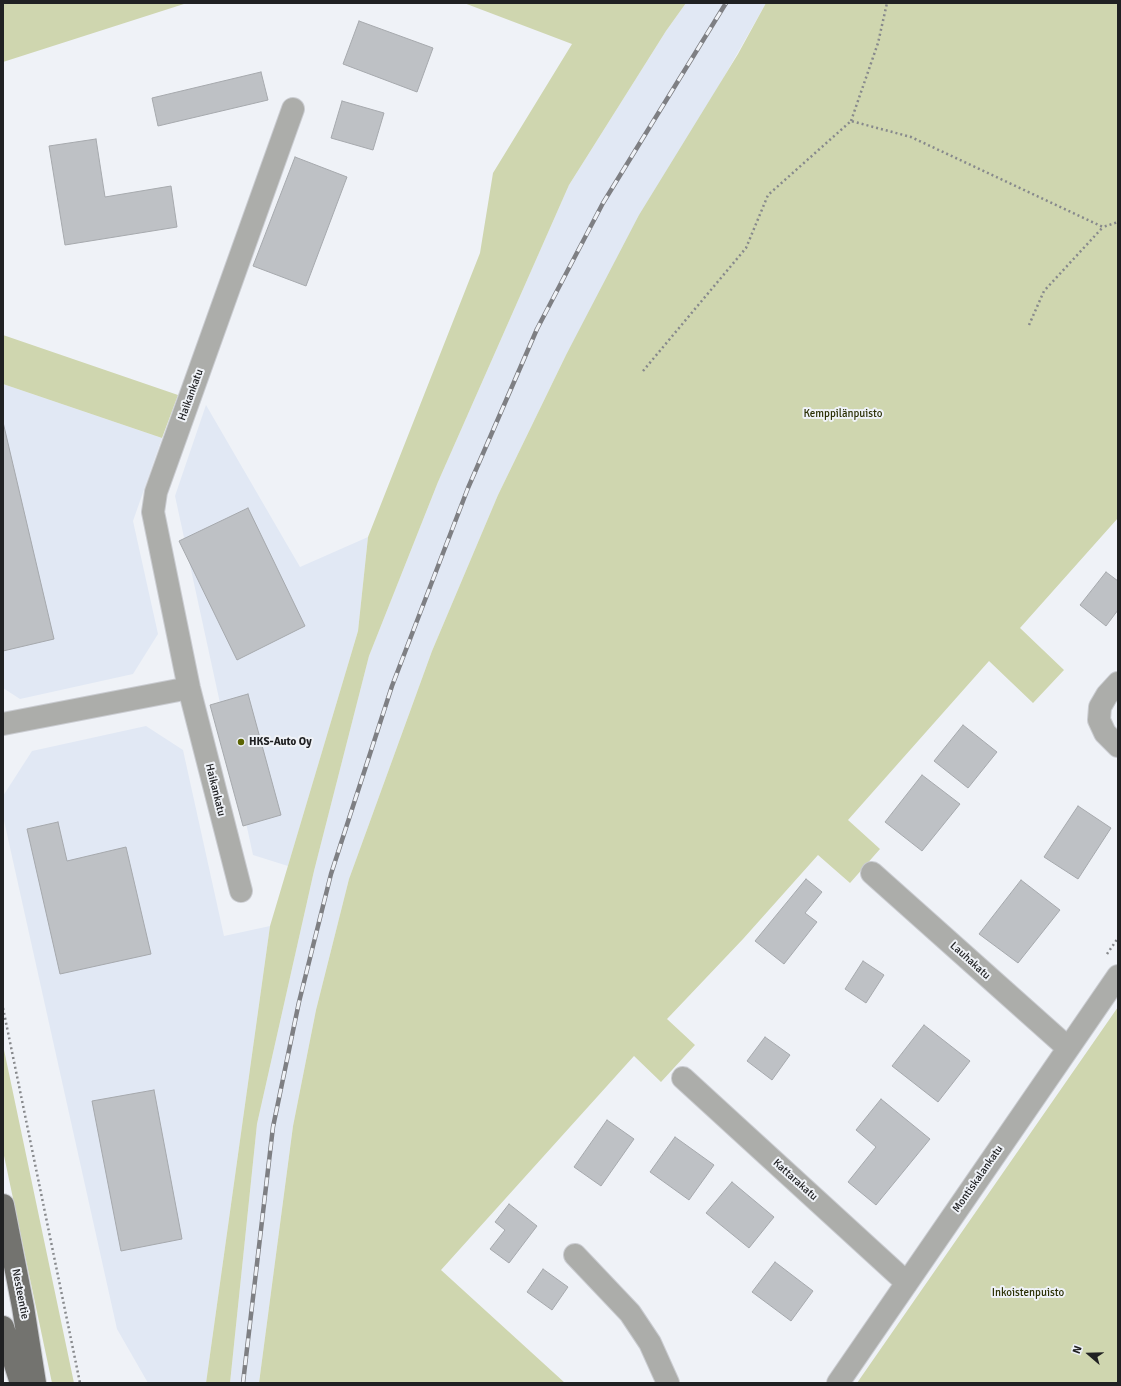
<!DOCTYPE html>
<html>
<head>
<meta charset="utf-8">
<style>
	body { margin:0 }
	#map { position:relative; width:1121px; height:1386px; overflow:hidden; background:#eff2f7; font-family:Signika,sans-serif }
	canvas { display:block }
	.frame { position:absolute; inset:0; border:4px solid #202123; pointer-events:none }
	.north { position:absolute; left:1069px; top:1334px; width:40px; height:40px; -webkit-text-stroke:3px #eff2f7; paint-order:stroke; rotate:290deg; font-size:11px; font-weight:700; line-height:16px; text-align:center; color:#202123 }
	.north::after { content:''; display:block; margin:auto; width:14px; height:18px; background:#202123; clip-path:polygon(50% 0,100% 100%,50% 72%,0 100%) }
</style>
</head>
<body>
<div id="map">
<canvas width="1121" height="1386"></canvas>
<div class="frame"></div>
<div class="north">N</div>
</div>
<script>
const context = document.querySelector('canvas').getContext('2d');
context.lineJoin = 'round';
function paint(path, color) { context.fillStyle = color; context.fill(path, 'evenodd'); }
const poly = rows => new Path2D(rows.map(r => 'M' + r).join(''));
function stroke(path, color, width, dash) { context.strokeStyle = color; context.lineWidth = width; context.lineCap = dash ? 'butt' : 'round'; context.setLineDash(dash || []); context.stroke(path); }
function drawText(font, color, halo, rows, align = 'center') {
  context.font = font + ' Signika,sans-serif'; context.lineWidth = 4; context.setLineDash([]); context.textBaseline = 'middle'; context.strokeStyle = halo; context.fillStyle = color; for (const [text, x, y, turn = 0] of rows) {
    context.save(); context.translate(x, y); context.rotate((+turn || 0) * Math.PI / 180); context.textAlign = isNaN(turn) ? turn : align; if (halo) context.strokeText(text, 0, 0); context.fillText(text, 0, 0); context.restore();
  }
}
const built = poly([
	[686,3,766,3,566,355,498,495,432,651,349,879,316,1010,293,1126,259,1383,230,1383,257,1124,314,871,369,656,438,482,569,185,666,31],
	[3,384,162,438,133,521,158,634,133,674,20,699,3,688],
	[206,405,300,567,368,537,358,631,288,866,253,855,175,496],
	[146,726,183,750,224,936,270,926,206,1383,148,1383,117,1329,3,816,3,796,32,751]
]);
const green = poly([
	[3,3,187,3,3,62],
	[464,3,686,3,666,31,569,185,438,482,369,656,314,871,257,1124,230,1383,206,1383,270,926,358,631,368,537,480,253,493,173,572,44],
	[766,3,1118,3,1118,518,1020,628,1064,670,1033,703,989,661,848,820,880,849,850,883,818,855,743,939,667,1019,695,1045,661,1082,634,1056,441,1270,565,1383,259,1383,293,1126,316,1010,349,879,432,651,498,495,566,355,639,215,738,54],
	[3,335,178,395,162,438,3,384],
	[1118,1007,1118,1383,857,1383],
	[3,1045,74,1383,52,1383,3,1151]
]);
const building = poly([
	[359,21,433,48,417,92,343,64,359,21],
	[261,72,268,100,158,126,152,98,261,72],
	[342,101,384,113,373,150,331,138,342,101],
	[96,139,105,197,171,186,177,227,65,245,49,146,96,139],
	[295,157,347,177,306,286,253,266,295,157],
	[3,422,54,639,3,651,3,422],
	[248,508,305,626,237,660,179,541,248,508],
	[1106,572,1118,581,1118,610,1106,626,1080,605,1106,572],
	[248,694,281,815,243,826,210,705,248,694],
	[963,725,997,752,968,788,934,761,963,725],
	[922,775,960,804,922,851,885,822,922,775],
	[1078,806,1111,828,1078,879,1044,857,1078,806],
	[58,822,67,861,126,847,151,954,60,974,27,829,58,822],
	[806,879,822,892,805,913,817,922,784,964,755,941,806,879],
	[1021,880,1060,910,1018,963,979,934,1021,880],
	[863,961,884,975,866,1003,845,989,863,961],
	[924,1025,970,1061,938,1102,892,1066,924,1025],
	[765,1037,790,1055,772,1080,747,1061,765,1037],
	[154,1090,182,1239,121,1251,92,1101,154,1090],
	[881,1099,930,1139,876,1205,848,1182,876,1147,856,1130,881,1099],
	[607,1120,634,1139,601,1186,574,1167,607,1120],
	[675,1137,714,1165,689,1200,650,1172,675,1137],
	[732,1182,774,1217,749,1248,706,1213,732,1182],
	[509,1204,537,1226,509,1263,490,1249,505,1230,495,1222,509,1204],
	[775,1262,813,1291,791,1321,752,1292,775,1262],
	[543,1269,568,1287,552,1310,527,1292,543,1269]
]);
const path = poly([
	[851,121,878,43,887,3],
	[1029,325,1044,291,1103,227],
	[643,371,746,248,768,195,851,121,911,137,1103,227,1118,222],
	[1107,954,1118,938],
	[3,1008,80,1383]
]);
const minor = poly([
	[1118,683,1107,695,1100,707,1099,720,1105,733,1118,746],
	[3,724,189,688],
	[872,873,1068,1048],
	[241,891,189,688,153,512,156,492,293,109],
	[683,1078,907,1283],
	[575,1255,630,1313,650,1343,668,1383],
	[838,1383,1118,976]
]);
const major = poly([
	[3,1205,23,1307,35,1383],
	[3,1327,21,1383]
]);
const rail = poly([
	[243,1383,273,1127,299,1002,331,874,392,686,468,488,537,329,603,203,726,3]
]);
const markers = [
	[241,742,4,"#5b6402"]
];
const streetNames = [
	["Haikankatu",191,395,-70],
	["Haikankatu",215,790,76],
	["Lauhakatu",970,961,42],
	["Montiskalankatu",978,1179,-55],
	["Kattarakatu",795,1180,42],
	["Nesteentie",20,1294,79]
];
const parkNames = [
	["Kemppilänpuisto",843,414],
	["Inkoistenpuisto",1028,1293]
];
const poiNames = [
	["HKS-Auto Oy",249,742]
];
paint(built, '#e1e8f4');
paint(green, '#cfd6af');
paint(building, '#bec1c5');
stroke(building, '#a6a9ad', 1);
stroke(minor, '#caccd1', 24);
stroke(major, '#caccd1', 24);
stroke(path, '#87898c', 2.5, [2, 3]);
stroke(minor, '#acadaa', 22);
stroke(major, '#73736f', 22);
stroke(rail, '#7e7f83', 4.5);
stroke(rail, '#eff2f7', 3, [9]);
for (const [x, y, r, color] of markers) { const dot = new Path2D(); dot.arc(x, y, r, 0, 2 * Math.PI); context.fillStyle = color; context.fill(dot); stroke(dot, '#eff2f7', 1.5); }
drawText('11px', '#202123', '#eff2f7', streetNames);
drawText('11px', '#2a2f03', '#eff2f7', parkNames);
drawText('bold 11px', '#202123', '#eff2f7', poiNames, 'left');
</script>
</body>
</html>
